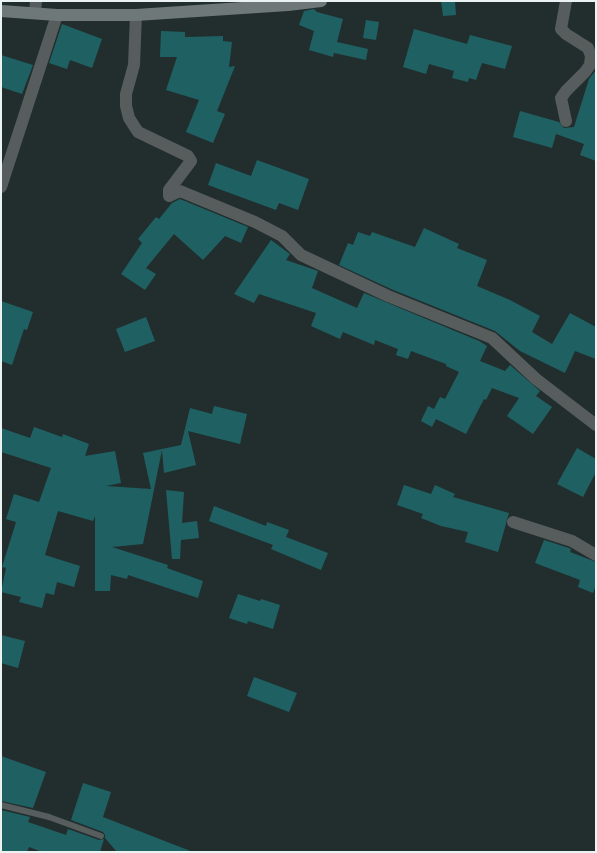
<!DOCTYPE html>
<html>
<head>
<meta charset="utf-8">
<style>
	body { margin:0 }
	#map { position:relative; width:597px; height:853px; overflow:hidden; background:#222e2e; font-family:"Alegreya Sans",sans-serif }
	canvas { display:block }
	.frame { position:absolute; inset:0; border:2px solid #eaf2f2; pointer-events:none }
</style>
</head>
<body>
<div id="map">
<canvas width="597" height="853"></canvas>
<div class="frame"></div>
</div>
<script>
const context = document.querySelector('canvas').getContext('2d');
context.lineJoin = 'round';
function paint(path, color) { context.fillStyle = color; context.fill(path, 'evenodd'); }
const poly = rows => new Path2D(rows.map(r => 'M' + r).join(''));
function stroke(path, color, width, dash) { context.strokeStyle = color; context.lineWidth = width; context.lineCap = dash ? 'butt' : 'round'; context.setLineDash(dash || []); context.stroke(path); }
const building = poly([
	[441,1,455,1,456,15,443,16],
	[314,9,317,12,343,19,337,42,368,49,366,60,334,53,333,57,309,50,314,31,299,25,304,11],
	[366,20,379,22,376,40,363,38],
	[62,24,102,39,92,68,70,60,67,69,49,63],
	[414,29,467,44,470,35,512,46,505,69,482,63,476,80,469,78,468,82,452,78,454,71,429,64,426,74,403,67],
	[161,31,185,32,185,37,223,36,223,41,232,42,229,67,235,66,217,111,225,114,213,143,186,132,199,100,166,90,177,57,160,57],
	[1,55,33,65,22,94,1,87],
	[596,70,596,161,580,155,584,144,556,134,552,148,513,137,520,111,559,122,564,128,574,127,589,79],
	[257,160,309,179,298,210,279,203,276,210,208,185,216,163,251,176],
	[180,199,248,227,241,243,225,236,203,260,174,234,146,268,156,274,145,290,121,274,142,243,138,239,156,217,159,219,172,203],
	[424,228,459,244,457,248,487,260,477,286,510,300,540,316,532,332,552,344,570,313,596,327,596,359,575,351,565,373,520,351,495,331,391,289,339,265,348,243,353,245,358,232,370,236,372,232,415,247],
	[271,240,290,254,286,260,318,271,312,288,357,308,364,293,479,341,487,346,480,361,505,371,510,365,540,391,536,396,552,407,533,434,507,416,519,398,492,388,486,400,484,399,466,434,436,419,432,427,421,421,428,406,434,409,440,397,445,399,459,372,446,366,446,364,411,351,408,359,396,355,398,349,375,340,374,345,343,332,340,339,311,326,316,313,259,294,254,303,234,294],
	[1,301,33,312,27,330,24,329,12,365,1,361],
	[146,317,155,341,125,352,116,329],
	[214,406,247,414,240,444,188,431,196,465,164,473,162,450,143,544,112,547,168,565,167,568,203,581,198,598,128,575,127,579,111,575,110,591,95,591,95,516,93,521,58,511,45,555,80,566,74,587,57,582,54,595,46,593,42,608,19,602,21,597,1,592,6,568,2,567,16,522,6,519,14,494,39,502,51,468,1,452,1,428,30,438,34,427,62,437,63,434,89,444,85,456,115,451,121,483,106,486,151,489,143,453,181,445,190,408,212,414],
	[577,448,596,459,596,472,583,497,557,484],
	[404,485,431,494,435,485,455,494,453,497,509,513,498,552,465,542,468,532,441,526,421,518,423,514,397,505],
	[166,490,184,492,182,523,197,521,199,538,181,540,180,559,172,559],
	[214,506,266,526,267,522,289,530,286,537,328,553,321,570,271,549,273,545,209,521],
	[544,540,569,548,571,549,570,552,596,562,596,585,593,593,578,587,580,580,535,563],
	[238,594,260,601,261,599,280,605,273,629,248,621,247,624,229,618],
	[1,635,25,641,18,668,1,663],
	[254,677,297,693,289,712,247,696],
	[1,756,46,772,33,808,1,801],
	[83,783,111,792,103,817,193,852,117,852,105,838,105,835,103,832,71,820],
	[1,810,30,817,28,822,66,835,68,829,99,840,104,839,100,852,42,852,29,847,27,852,1,852]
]);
const service = poly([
	[1,805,49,817,101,836]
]);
const minor = poly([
	[566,1,561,29,566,34,588,48,591,56,590,65,585,72,566,91,561,98,566,121],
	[35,13,36,1],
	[136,15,134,65,126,94,126,106,129,118,138,132,188,156,191,161,169,190,169,196,180,191,255,222,282,236,301,255,388,296,492,338,536,379,596,425],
	[1,187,57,15],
	[513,522,572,541,596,555]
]);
const secondary = poly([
	[1,11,57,15,136,15,288,5,321,1]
]);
paint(building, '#1f6163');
stroke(service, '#575d5d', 6);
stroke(minor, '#575d5d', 12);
stroke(secondary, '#6f7878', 12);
</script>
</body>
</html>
